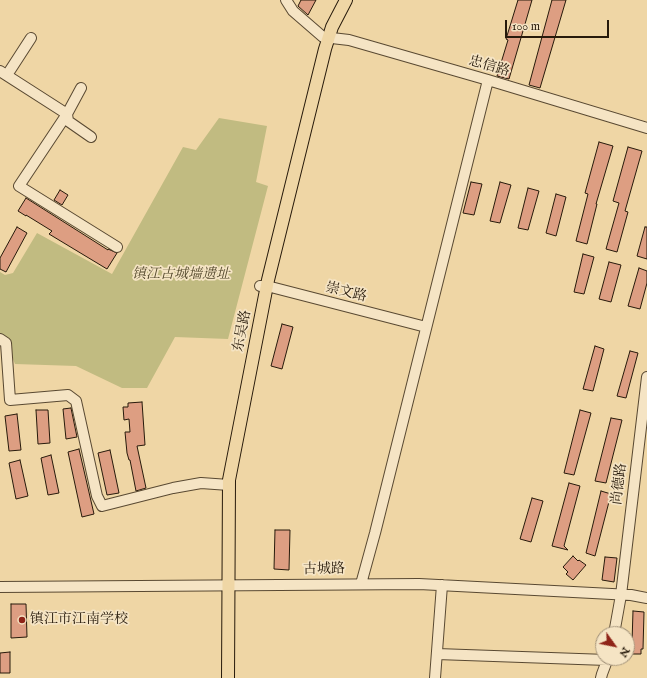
<!DOCTYPE html>
<html>
<head>
<meta charset="utf-8">
<style>
	body { margin:0 }
	#map { position:relative; width:647px; height:678px; overflow:hidden; background:#efd6a5; font-family:"IM FELL English",serif }
	canvas { display:block }
	.north { position:absolute; left:595px; top:626px; width:40px; height:40px; box-sizing:border-box; background:#f5e4c4; border:1px solid #a3937a; border-radius:50%; rotate:123deg; font-size:11px; font-weight:700; line-height:16px; text-align:center; color:#271a0b }
	.north::after { content:''; display:block; margin:auto; width:14px; height:18px; background:#8f2418; clip-path:polygon(50% 0,100% 100%,50% 72%,0 100%) }
	.scale { position:absolute; left:505px; top:20px; width:104px; height:18px; box-sizing:border-box; border:2px solid #271a0b; border-top:0; padding-left:5px; font-size:12px; line-height:14px; white-space:nowrap; color:#271a0b; -webkit-text-stroke:3px #f5e4c4; paint-order:stroke }
</style>
</head>
<body>
<div id="map">
<canvas width="647" height="678"></canvas>
<div class="north">N</div>
<div class="scale">100 m</div>
</div>
<script>
const context = document.querySelector('canvas').getContext('2d');
context.lineJoin = 'round';
function paint(path, color) { context.fillStyle = color; context.fill(path, 'evenodd'); }
const poly = rows => new Path2D(rows.map(r => 'M' + r).join(''));
function stroke(path, color, width, dash) { context.strokeStyle = color; context.lineWidth = width; context.lineCap = dash ? 'butt' : 'round'; context.setLineDash(dash || []); context.stroke(path); }
function drawText(font, color, halo, rows, align = 'center') {
  context.font = font + ' "IM FELL English","Noto Serif SC",serif'; context.lineWidth = 3.5; context.setLineDash([]); context.textBaseline = 'middle'; context.strokeStyle = halo; context.fillStyle = color; for (const [text, x, y, turn = 0] of rows) {
    context.save(); context.translate(x, y); context.rotate((+turn || 0) * Math.PI / 180); context.textAlign = isNaN(turn) ? turn : align; if (halo) context.strokeText(text, 0, 0); context.fillText(text, 0, 0); context.restore();
  }
}
const green = poly([
	[219,118,267,126,256,182,268,186,228,339,175,337,147,388,122,388,76,366,15,364,6,343,0,339,0,272,5,275,13,273,37,233,112,274,183,147,196,150]
]);
const building = poly([
	[301,0,316,0,308,15,298,6,301,0],
	[518,0,532,0,509,79,497,76,508,40,506,39,518,0],
	[552,0,566,0,540,88,529,85,552,0],
	[599,142,613,146,596,204,597,204,587,244,576,241,588,194,585,193,599,142],
	[628,147,642,151,625,211,628,212,617,252,606,249,619,203,613,201,628,147],
	[471,182,482,184,474,215,463,213,471,182],
	[500,182,511,185,500,223,490,221,500,182],
	[528,188,539,191,528,230,518,228,528,188],
	[60,190,68,195,62,205,54,200,60,190],
	[556,194,566,197,556,236,546,233,556,194],
	[26,198,108,250,108,249,117,253,107,269,49,234,52,231,26,215,26,216,18,211,26,198],
	[17,227,27,233,6,272,0,269,0,258,17,227],
	[645,227,647,227,647,259,637,256,645,227],
	[583,254,594,257,584,294,574,292,583,254],
	[609,262,621,265,611,302,599,299,609,262],
	[639,268,647,271,647,283,640,309,628,306,639,268],
	[282,324,293,327,282,369,271,366,282,324],
	[595,346,604,349,593,391,583,389,595,346],
	[630,351,638,353,626,398,617,396,630,351],
	[142,402,145,445,137,446,146,488,136,491,130,460,129,460,127,453,125,432,130,432,129,419,124,420,123,407,128,407,128,403,142,402],
	[71,408,77,437,66,439,63,409,71,408],
	[36,410,48,410,50,443,38,444,36,410],
	[580,410,591,413,574,475,564,473,580,410],
	[17,414,21,450,9,451,5,416,17,414],
	[611,418,622,420,606,483,595,481,611,418],
	[79,449,94,514,82,517,68,452,79,449],
	[110,450,119,493,107,495,98,453,110,450],
	[51,455,59,493,48,495,41,458,51,455],
	[20,460,28,496,16,499,9,463,20,460],
	[569,483,580,486,564,546,568,550,552,546,569,483],
	[601,491,611,494,595,556,586,553,601,491],
	[532,498,543,501,531,542,520,539,532,498],
	[275,530,290,530,289,570,274,569,275,530],
	[573,556,578,561,579,560,586,565,573,580,566,574,568,572,563,567,573,556],
	[605,557,617,558,614,582,602,580,605,557],
	[11,604,26,604,27,637,11,638,11,604],
	[633,611,644,612,643,649,641,649,641,654,629,654,629,643,632,643,633,611],
	[10,652,10,673,0,673,0,653,10,652]
]);
const minor = poly([
	[286,0,293,11,323,37,349,40,488,80,647,128],
	[0,71,67,114,68,121,91,137],
	[7,75,31,38],
	[81,88,67,114,19,186,117,247],
	[260,286,267,286,426,327],
	[0,339,6,343,10,400,68,395,76,401,97,496,102,506,173,488,201,483,229,485],
	[361,584,375,533,488,80],
	[0,587,419,584,631,595,647,598],
	[614,634,621,595,647,377],
	[437,654,607,660],
	[435,678,442,585],
	[601,678,602,674,608,658]
]);
const major = poly([
	[228,678,229,480,268,280,325,49,332,27,346,0]
]);
const markers = [
	[22,620,4,"#8f2418"]
];
const streetNames = [
	["忠信路",489,67,16],
	["崇文路",346,293,14],
	["东吴路",243,331,-79],
	["尚德路",620,484,-83],
	["古城路",324,570,-1]
];
const parkNames = [
	["镇江古城墙遗址",181,275]
];
const poiNames = [
	["镇江市江南学校",30,620]
];
paint(green, '#c1bb81');
paint(building, '#dd9e82');
stroke(building, '#271a0b', 1);
stroke(minor, '#594932', 12);
stroke(major, '#271a0b', 14);
stroke(minor, '#f5e4c4', 10);
stroke(major, '#efd6a5', 12);
for (const [x, y, r, color] of markers) { const dot = new Path2D(); dot.arc(x, y, r, 0, 2 * Math.PI); context.fillStyle = color; context.fill(dot); stroke(dot, '#f5e4c4', 1.5); }
drawText('14px', '#271a0b', '#f5e4c4', streetNames);
drawText('italic 14px', '#554a2e', '#f5e4c4', parkNames);
drawText('14px', '#271a0b', '#f5e4c4', poiNames, 'left');
</script>
</body>
</html>
